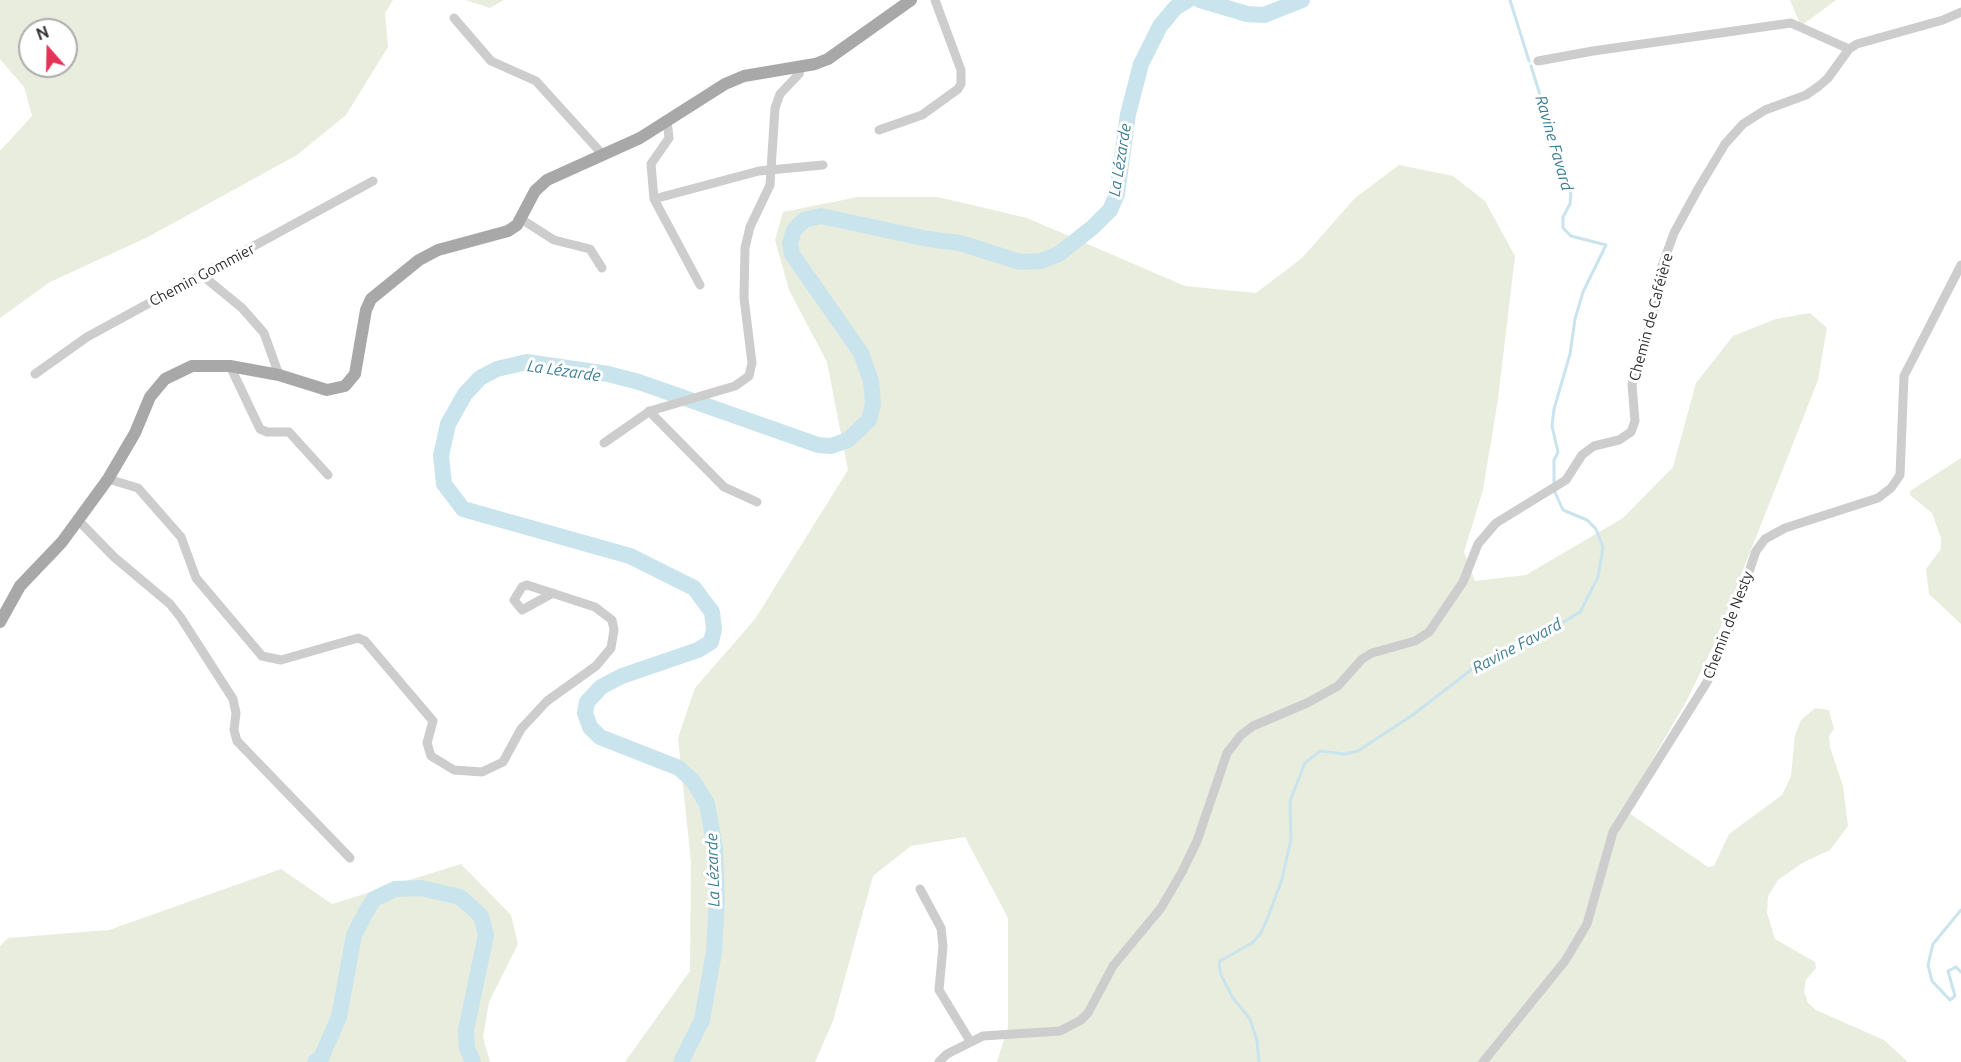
<!DOCTYPE html>
<html>
<head>
<meta charset="utf-8">
<style>
	body { margin:0 }
	#map { position:relative; width:1961px; height:1062px; overflow:hidden; background:#fff; font-family:Ubuntu,sans-serif }
	canvas { display:block }
	.north { position:absolute; left:18px; top:18px; width:60px; height:60px; box-sizing:border-box; background:#fff; border:2px solid #acacac; border-radius:50%; rotate:340deg; font-size:16px; font-weight:700; line-height:24px; text-align:center; color:#303030 }
	.north::after { content:''; display:block; margin:auto; width:21px; height:27px; background:#e73258; clip-path:polygon(50% 0,100% 100%,50% 72%,0 100%) }
</style>
</head>
<body>
<div id="map">
<canvas width="1961" height="1062"></canvas>
<div class="north">N</div>
</div>
<script>
const context = document.querySelector('canvas').getContext('2d');
context.lineJoin = 'round';
function paint(path, color) { context.fillStyle = color; context.fill(path, 'evenodd'); }
const poly = rows => new Path2D(rows.map(r => 'M' + r).join(''));
function stroke(path, color, width, dash) { context.strokeStyle = color; context.lineWidth = width; context.lineCap = dash ? 'butt' : 'round'; context.setLineDash(dash || []); context.stroke(path); }
function drawText(font, color, halo, rows, align = 'center') {
  context.font = font + ' Ubuntu,sans-serif'; context.lineWidth = 6; context.setLineDash([]); context.textBaseline = 'middle'; context.strokeStyle = halo; context.fillStyle = color; for (const [text, x, y, turn = 0] of rows) {
    context.save(); context.translate(x, y); context.rotate((+turn || 0) * Math.PI / 180); context.textAlign = isNaN(turn) ? turn : align; if (halo) context.strokeText(text, 0, 0); context.fillText(text, 0, 0); context.restore();
  }
}
const green = poly([
	[0,0,393,0,385,13,388,47,346,115,297,155,148,237,50,282,0,318,0,151,32,116,24,87,0,59],
	[30,30,66,30,66,66,30,66],
	[466,0,504,0,490,8],
	[1790,0,1836,0,1801,26],
	[1399,165,1453,176,1485,201,1515,256,1498,399,1483,490,1464,552,1475,581,1526,575,1623,518,1673,467,1696,383,1733,336,1776,319,1810,313,1827,328,1818,380,1714,644,1687,700,1628,802,1629,813,1708,867,1714,866,1729,834,1782,795,1791,776,1795,735,1801,720,1815,708,1829,710,1834,729,1829,736,1830,747,1843,786,1848,826,1830,850,1804,862,1778,880,1768,896,1767,913,1775,939,1815,962,1816,968,1806,980,1804,991,1808,1003,1816,1010,1884,1040,1908,1062,997,1062,1008,1027,1008,918,965,837,911,846,873,876,833,1021,815,1062,625,1062,690,971,691,862,678,738,695,688,755,619,848,470,827,362,789,290,775,240,783,212,858,197,938,197,1027,218,1185,286,1256,293,1302,258,1355,198],
	[1961,458,1961,624,1929,594,1926,569,1941,549,1941,538,1932,513,1910,495,1910,491],
	[461,864,511,915,518,944,489,1002,483,1037,490,1062,0,1062,0,946,8,938,109,930,281,869,332,904]
]);
const stream = poly([
	[1510,0,1529,61],
	[1531,66,1571,194,1570,204,1563,217,1563,228,1571,236,1606,245,1583,292,1575,319,1570,354,1554,409,1552,426,1558,452,1554,460,1554,484],
	[1961,910,1933,944,1928,965,1932,981,1950,1000,1955,996,1948,971,1956,967,1961,972],
	[1259,1062,1257,1041,1250,1019,1233,998,1221,975,1219,965,1220,961,1252,943,1261,933,1268,917,1282,879,1291,839,1290,801,1305,763,1320,751,1345,754,1358,751,1414,714,1480,663,1523,647,1580,612,1598,577,1603,547,1596,529,1587,520,1563,510,1554,490]
]);
const river = poly([
	[1200,0,1247,14,1264,15,1302,0],
	[315,1062,321,1058,339,1017,354,935,366,912,374,899,395,889,421,888,460,897,481,916,486,935,466,1030,467,1048,473,1062],
	[681,1062,702,1020,714,952,717,900,715,847,707,804,693,781,679,768,600,737,590,727,585,713,587,702,601,687,622,676,698,650,711,642,714,629,712,612,694,588,630,556,463,509,444,484,441,456,448,424,465,394,480,378,497,369,527,362,608,374,639,382,818,445,831,446,848,440,869,420,873,404,871,381,861,353,792,254,790,243,794,230,804,220,821,216,928,239,960,243,1020,262,1041,261,1059,254,1093,227,1110,210,1117,194,1128,114,1141,64,1160,26,1176,7,1188,0]
]);
const minor = poly([
	[454,18,491,61,536,81,604,156],
	[1538,61,1593,51,1791,23,1849,49],
	[667,120,669,138,651,164,654,199,700,285],
	[879,130,922,115,958,89,961,84,961,70,935,0],
	[654,199,759,171,823,165],
	[521,219,554,240,590,249,602,268],
	[203,276,242,308,264,333,279,375],
	[230,366,260,429,267,432,289,432,328,475],
	[35,374,87,337,373,181],
	[649,411,724,487,757,502],
	[604,443,650,411,735,386,749,376,752,363,744,298,745,248,750,227,770,185,775,108,780,94,799,74,801,67],
	[108,479,138,488,181,537,196,578,262,656,281,660,358,638,365,641,433,721,427,743,431,756,454,770,482,772,503,762,521,729,547,701,596,666,611,648,614,630,612,620,595,607,558,595,527,585,522,587,514,600,522,610,553,593],
	[77,519,114,557,170,604,181,618,233,699,236,713,234,730,237,741,350,858],
	[920,889,941,928,943,946,939,990,970,1041],
	[939,1062,947,1054,983,1036,1060,1031,1081,1020,1088,1013,1113,966,1161,908,1182,872,1197,841,1227,753,1241,735,1253,726,1307,703,1338,686,1362,659,1372,653,1415,641,1429,632,1463,582,1478,544,1496,523,1566,480,1582,455,1594,446,1619,440,1631,432,1635,421,1632,385,1654,310,1662,266,1674,233,1698,189,1725,144,1743,124,1765,110,1806,95,1819,86,1828,78,1849,49,1857,44,1943,20,1961,12],
	[1483,1062,1565,961,1587,924,1613,832,1707,682,1731,625,1756,551,1765,539,1785,528,1878,498,1891,488,1900,475,1904,376,1961,265]
]);
const major = poly([
	[0,622,20,586,62,542,108,479,135,433,150,397,165,379,192,366,230,366,279,375,327,390,345,386,355,374,366,310,371,299,419,260,438,250,508,231,517,225,535,191,547,180,640,138,725,84,744,76,815,64,828,59,911,0]
]);
const streetNames = [
	["Chemin Gommier",202,275,-28],
	["Chemin de Caféière",1651,317,-75],
	["Chemin de Nesty",1728,625,-69]
];
const waterNames = [
	["Ravine Favard",1554,143,74],
	["La Lézarde",1120,160,-81],
	["La Lézarde",564,371,8],
	["Ravine Favard",1517,646,-28],
	["La Lézarde",713,870,-92]
];
paint(green, '#e8edde');
stroke(stream, '#cae4ed', 3);
stroke(river, '#cae4ed', 16);
stroke(minor, '#cdcdcd', 9);
stroke(major, '#a8a8a8', 12);
drawText('15px', '#303030', '#fff', streetNames);
drawText('italic 16px', '#3d7e94', '#fff', waterNames);
</script>
</body>
</html>
